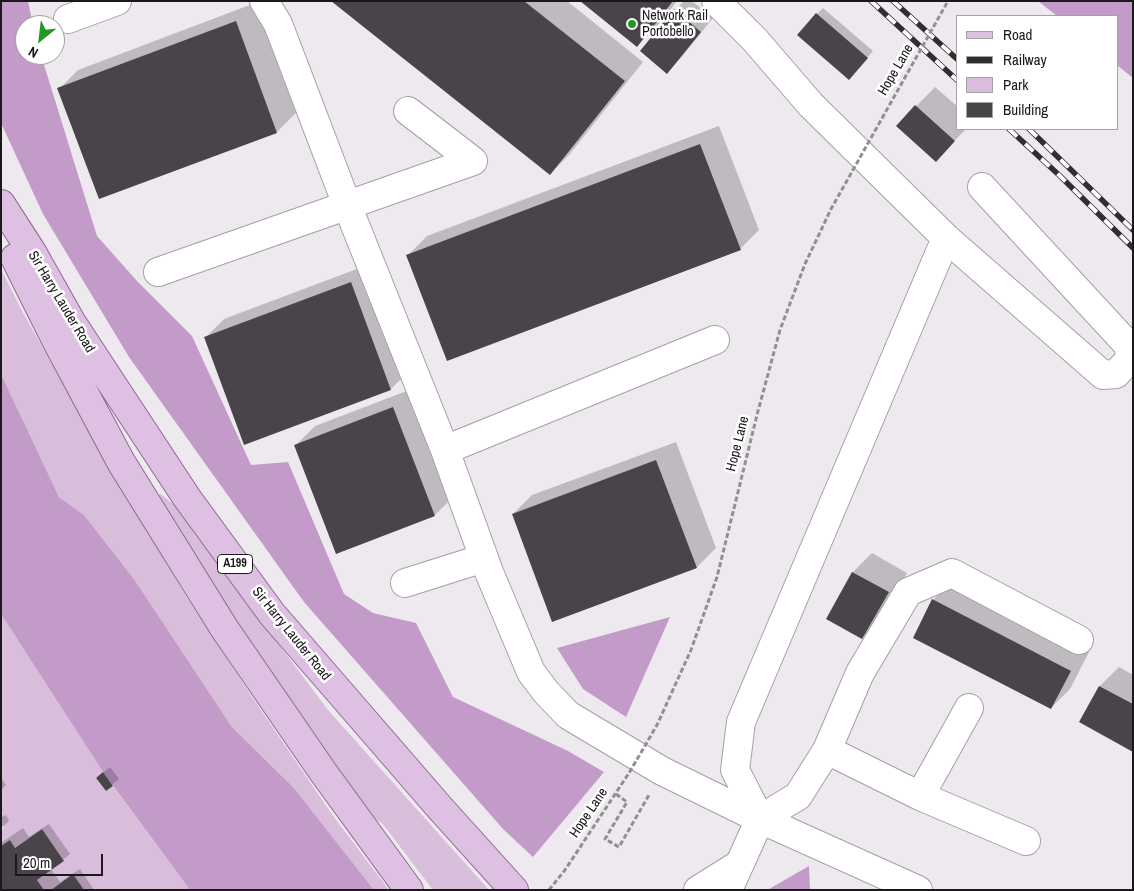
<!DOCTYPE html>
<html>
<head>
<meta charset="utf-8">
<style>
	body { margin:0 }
	#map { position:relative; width:1134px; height:891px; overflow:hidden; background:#eee9ef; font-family:"Archivo Narrow",sans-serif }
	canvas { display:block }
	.frame { position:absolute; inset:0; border:2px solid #1a181a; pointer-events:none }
	.legend { position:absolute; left:956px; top:15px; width:162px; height:115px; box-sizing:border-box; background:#fff; border:1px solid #a3a3a3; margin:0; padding:6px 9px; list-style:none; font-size:15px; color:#1a181a }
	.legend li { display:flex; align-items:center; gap:10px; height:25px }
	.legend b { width:25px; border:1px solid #a3a3a3 }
	.north { position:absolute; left:15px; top:15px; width:50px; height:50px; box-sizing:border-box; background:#fff; border:1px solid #a3a3a3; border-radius:50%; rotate:209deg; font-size:14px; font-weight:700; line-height:20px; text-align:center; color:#1a181a }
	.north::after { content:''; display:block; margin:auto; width:18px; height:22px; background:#229726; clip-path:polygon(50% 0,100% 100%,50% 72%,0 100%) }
	.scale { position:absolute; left:15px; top:854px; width:88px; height:22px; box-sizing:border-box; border:2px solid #1a181a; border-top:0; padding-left:6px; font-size:15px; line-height:18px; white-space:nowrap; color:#1a181a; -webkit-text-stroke:4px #fff; paint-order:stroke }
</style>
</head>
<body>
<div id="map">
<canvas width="1134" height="891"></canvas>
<div class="frame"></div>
<ul class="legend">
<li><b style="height:6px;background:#dec1e2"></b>Road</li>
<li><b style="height:6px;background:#302e30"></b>Railway</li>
<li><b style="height:14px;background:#d9bedb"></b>Park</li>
<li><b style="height:14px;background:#494449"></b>Building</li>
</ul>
<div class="north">N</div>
<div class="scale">20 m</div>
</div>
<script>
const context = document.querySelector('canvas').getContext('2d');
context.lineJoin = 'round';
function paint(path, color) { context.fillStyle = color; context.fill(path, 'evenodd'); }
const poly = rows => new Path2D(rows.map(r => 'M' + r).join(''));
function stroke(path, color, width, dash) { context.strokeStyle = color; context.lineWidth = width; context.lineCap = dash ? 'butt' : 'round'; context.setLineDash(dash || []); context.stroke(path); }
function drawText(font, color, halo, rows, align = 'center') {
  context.font = font + ' "Archivo Narrow",sans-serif'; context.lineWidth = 5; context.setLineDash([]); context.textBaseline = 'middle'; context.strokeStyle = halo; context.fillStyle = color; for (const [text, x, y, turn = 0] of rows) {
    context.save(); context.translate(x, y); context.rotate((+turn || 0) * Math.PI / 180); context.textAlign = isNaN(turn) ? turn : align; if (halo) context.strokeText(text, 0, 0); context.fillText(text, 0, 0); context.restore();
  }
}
const green = poly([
	[1,269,22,311,104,457,184,593,250,694,331,813,389,890,374,890,294,788,232,727,134,579,84,515,59,497,1,374],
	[161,494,174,505,328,710,489,890,433,890,382,823,356,811,156,496],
	[1,614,103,772,96,778,106,791,113,786,190,890,84,890,73,874,51,890,44,890,37,880,64,861,42,829,15,848,10,840,1,846,1,829,4,828,1,824]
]);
const forest = poly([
	[1,1,28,1,33,25,25,25,25,55,41,55,97,236,137,281,192,336,251,465,288,462,344,594,373,613,416,623,453,697,568,751,604,772,533,857,503,829,304,602,129,357,43,214,1,123],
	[1038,1,1133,1,1133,78,1118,66,1118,16,1057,16],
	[1,374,59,497,84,515,134,579,232,727,294,788,374,890,190,890,103,772,1,614],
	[670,617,626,717,583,689,557,648],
	[809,866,810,890,769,890,769,889]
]);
const shadow = poly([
	[333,1,567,1,643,62,569,155,550,174],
	[582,1,677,1,662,21,637,45],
	[684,1,692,1,713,18,680,59,667,72,675,10],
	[255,3,296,113,277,132,100,198,59,89,78,70],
	[823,8,873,51,855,72,817,14],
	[935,87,958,107,958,129,966,129,936,160,898,125],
	[719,126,759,230,740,249,408,255,427,236],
	[370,264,410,370,391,389,205,338,224,319],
	[412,389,454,496,435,515,296,445,315,426],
	[676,442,716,548,697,567,513,514,532,495],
	[872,553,907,573,881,619,862,638,828,618,853,572],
	[952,581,1089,652,1070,689,1051,708,933,600],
	[1119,667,1133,675,1133,751,1080,722,1100,686],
	[110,767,119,779,106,790,97,778],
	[1,778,6,785,1,790],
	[6,815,9,821,1,828,1,817],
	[49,824,70,854,51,869,60,882,80,869,94,890,1,890,1,843,23,828,29,837]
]);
const building = poly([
	[331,1,524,1,625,81,550,175],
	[580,1,673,1,637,47],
	[674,9,701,32,667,74,640,51],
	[816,13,868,58,849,80,797,35],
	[236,21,277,133,99,199,57,88],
	[915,105,955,141,936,162,896,126],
	[700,144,741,250,447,361,406,255],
	[351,282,391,390,244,445,204,337],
	[393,407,435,516,336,554,294,445],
	[656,460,697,568,552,622,512,514],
	[852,572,889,592,862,639,826,619],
	[932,599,1071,671,1051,709,913,638],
	[1099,686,1133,704,1133,752,1079,722],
	[103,772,113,786,106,791,96,778],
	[42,829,64,861,37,880,44,890,1,890,1,846,10,840,15,848],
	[73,874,84,890,51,890]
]);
const path = poly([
	[616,794,627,802,605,839,619,847,649,795]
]);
const minor = poly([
	[264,1,278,24,347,205,445,450,489,572,531,672,546,692,568,715,662,771,760,819,918,890],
	[716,1,755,40,811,105,946,238,741,722,735,770,760,819],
	[68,19,117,1],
	[946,238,1103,375,1116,374,1130,359,1129,346,982,187],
	[158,272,473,161,408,111],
	[445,450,715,340],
	[405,583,484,558],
	[827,750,920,796,1026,841],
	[920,796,969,708],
	[698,890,738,865],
	[728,890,760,819,798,796,827,750,860,673,908,592,952,573,1079,640]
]);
const major = poly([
	[1,204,32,252,72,323,187,498,272,614,440,808,514,890],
	[15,258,57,342,121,462,224,628,323,772,409,890]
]);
const rail = poly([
	[871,1,958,81],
	[893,1,958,60],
	[1009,129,1059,175,1133,248],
	[1029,129,1133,230]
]);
const pathBridge = poly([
	[549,890,565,870,629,773,657,725,691,650,717,577,758,411,780,330,805,264,831,209,948,1]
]);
const markers = [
	[632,24,5,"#229726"]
];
const shields = [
	[235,564,35]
];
const shieldNames = [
	["A199",235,564]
];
const poiNames = [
	["Network Rail",642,16],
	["Portobello",642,32]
];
const streetNames = [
	["Hope Lane",896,70,-60],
	["Sir Harry Lauder Road",61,302,59],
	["Hope Lane",738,444,-76],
	["Sir Harry Lauder Road",291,634,51],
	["Hope Lane",589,813,-56]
];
paint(green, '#d9bedb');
paint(forest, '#c39bc8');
paint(shadow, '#0003');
paint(building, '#494449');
stroke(minor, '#a49fa4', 30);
stroke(major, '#8b6b8f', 30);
stroke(path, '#928e92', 3, [5, 2.5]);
stroke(minor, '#fff', 28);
stroke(major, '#dec1e2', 28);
stroke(rail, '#302e30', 5.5);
stroke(rail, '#fff', 4, [11]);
stroke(pathBridge, '#928e92', 3, [5, 2.5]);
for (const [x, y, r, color] of markers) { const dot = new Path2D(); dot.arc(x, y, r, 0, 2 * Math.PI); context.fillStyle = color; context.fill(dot); stroke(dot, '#fff', 2); }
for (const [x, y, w] of shields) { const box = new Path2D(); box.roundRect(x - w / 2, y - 9.5, w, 19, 4); context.fillStyle = '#fff'; context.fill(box); stroke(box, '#1a181a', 1); }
drawText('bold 12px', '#1a181a', null, shieldNames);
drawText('14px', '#1a181a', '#fff', poiNames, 'left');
drawText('14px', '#1a181a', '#fff', streetNames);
</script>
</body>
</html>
